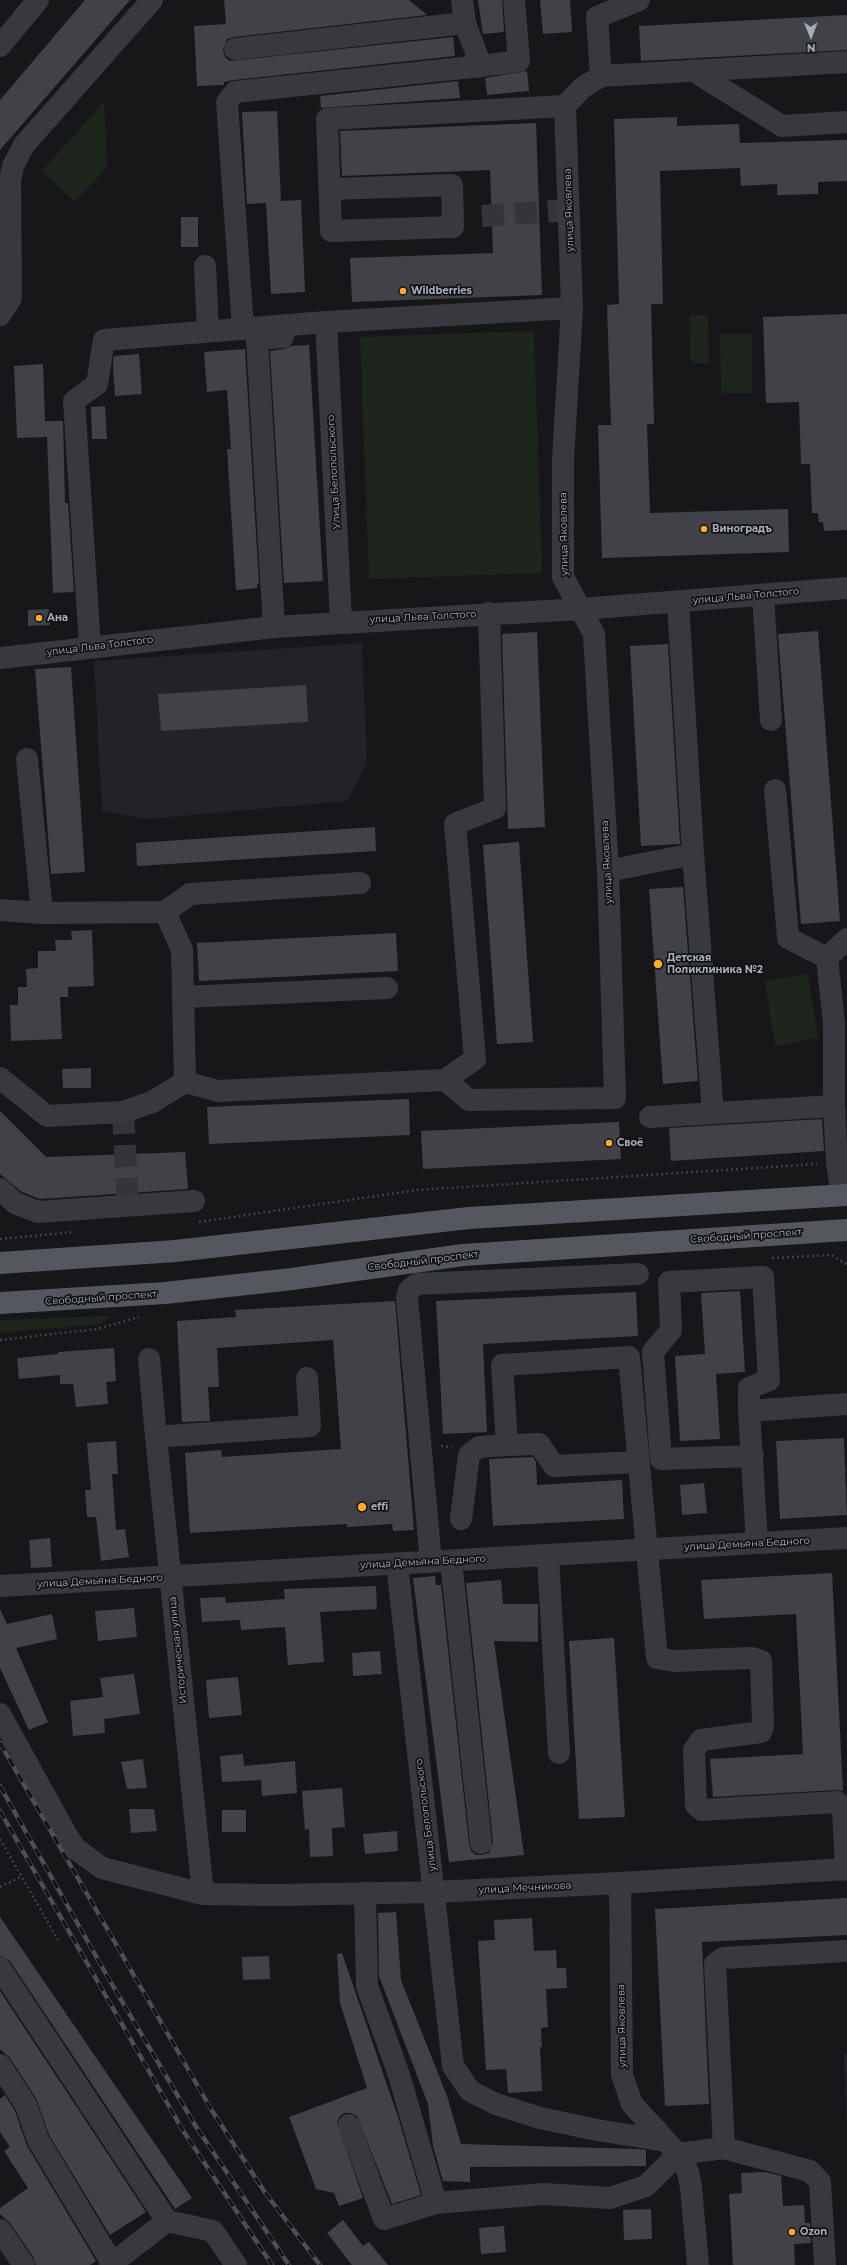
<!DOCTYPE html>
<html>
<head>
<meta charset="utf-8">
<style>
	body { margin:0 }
	#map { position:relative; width:847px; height:2265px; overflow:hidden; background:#17171a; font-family:Montserrat,sans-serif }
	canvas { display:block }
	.north { position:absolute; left:791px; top:16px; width:40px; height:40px; -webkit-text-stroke:3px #121215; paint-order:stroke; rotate:179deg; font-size:11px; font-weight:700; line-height:16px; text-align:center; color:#a8afbb }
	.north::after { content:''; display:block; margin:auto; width:14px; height:18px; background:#a8afbb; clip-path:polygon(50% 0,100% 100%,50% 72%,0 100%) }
</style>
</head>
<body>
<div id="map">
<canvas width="847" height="2265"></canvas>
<div class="north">N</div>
</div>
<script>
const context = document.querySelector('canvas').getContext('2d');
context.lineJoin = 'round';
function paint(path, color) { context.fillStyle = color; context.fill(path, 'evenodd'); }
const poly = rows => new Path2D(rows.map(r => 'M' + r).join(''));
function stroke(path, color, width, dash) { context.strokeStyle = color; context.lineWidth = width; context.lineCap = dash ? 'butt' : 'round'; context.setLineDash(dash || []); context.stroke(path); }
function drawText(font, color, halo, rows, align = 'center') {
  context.font = font + ' Montserrat,sans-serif'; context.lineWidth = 3.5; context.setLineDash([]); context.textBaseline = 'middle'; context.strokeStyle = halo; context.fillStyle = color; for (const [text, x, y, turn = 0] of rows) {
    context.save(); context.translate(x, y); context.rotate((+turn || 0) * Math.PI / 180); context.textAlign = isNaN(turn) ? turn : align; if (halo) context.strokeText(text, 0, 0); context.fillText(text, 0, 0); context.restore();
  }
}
const built = poly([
	[362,643,367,764,347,801,147,819,102,811,94,661],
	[844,2054,847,2054,847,2134]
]);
const green = poly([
	[104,102,107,167,75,202,42,171],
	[689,315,708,315,709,363,696,363,690,359],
	[534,331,542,573,369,579,360,337],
	[720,334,752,334,752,393,721,393],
	[808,974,818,1038,775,1046,765,981],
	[112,1316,100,1324,0,1333,0,1320]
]);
const building = poly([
	[85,0,130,0,0,150,0,100],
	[224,0,409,0,427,15,234,37,227,39,223,50,225,57,230,61,453,37,455,56,234,80,224,82,224,85,197,86,194,26,226,24],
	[478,0,502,0,504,32,483,34],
	[540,0,570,0,572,32,543,34],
	[847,15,847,50,641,61,639,26],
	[527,71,529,91,487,95,485,78],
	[458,81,460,98,321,108,320,96],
	[277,111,281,201,301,200,305,292,271,294,266,203,247,204,242,112],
	[677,117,677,126,739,124,740,143,847,140,847,181,818,182,818,194,777,195,777,184,741,186,740,168,660,171,663,304,651,304,654,424,647,424,650,513,788,509,789,552,602,558,598,425,611,425,607,305,619,304,614,119],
	[536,123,542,295,352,302,350,258,493,253,490,170,342,176,340,131],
	[181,217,198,217,198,247,181,247],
	[847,314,847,530,824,531,823,522,819,522,818,513,812,513,810,464,801,464,799,402,766,403,763,317],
	[309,345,323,581,284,583,270,351,284,349,291,346],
	[245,349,259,584,257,584,257,588,236,590,227,449,231,449,227,390,207,392,204,352],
	[139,354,142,394,115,396,113,366,114,356],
	[43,364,45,421,63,421,65,503,68,503,74,592,53,593,47,437,17,438,14,366],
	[105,406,107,439,92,439,91,407],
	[49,609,50,625,28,626,28,610],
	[818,631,840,921,801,924,778,634],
	[537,632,545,827,508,829,502,634],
	[668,644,680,844,641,846,630,646],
	[71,667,85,872,51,874,35,669],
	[306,685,308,722,161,731,158,694],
	[375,827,376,851,137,866,136,843],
	[519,842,533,1042,497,1044,483,845],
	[683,887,698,1081,663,1084,649,889],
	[92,930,94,986,68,987,68,997,60,997,62,1039,11,1041,10,1005,18,1005,18,987,27,987,26,969,38,968,38,951,56,951,55,940,72,940,71,931],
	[396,933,398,971,199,981,197,943],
	[91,1068,91,1088,63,1088,62,1069],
	[409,1099,410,1135,209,1144,207,1107],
	[0,1111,46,1157,185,1152,188,1189,40,1199,22,1192,0,1174],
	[822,1119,824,1151,671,1161,669,1128],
	[619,1122,621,1159,423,1169,421,1131],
	[740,1291,745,1372,716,1374,720,1439,680,1441,675,1356,705,1354,701,1293],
	[636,1292,638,1336,483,1344,487,1432,443,1434,436,1301],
	[395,1301,414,1530,393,1531,392,1524,347,1527,347,1524,190,1533,185,1453,221,1450,222,1457,341,1449,333,1340,217,1348,219,1387,208,1387,210,1421,182,1422,177,1321,236,1317,235,1310],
	[114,1348,116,1381,106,1382,108,1404,76,1407,73,1384,60,1384,60,1375,19,1379,17,1358,58,1354,58,1352],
	[844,1438,847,1515,780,1519,776,1441],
	[116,1441,118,1474,112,1474,116,1530,125,1529,129,1557,101,1561,96,1517,87,1517,85,1490,91,1490,87,1443],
	[533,1457,536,1462,537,1485,622,1480,624,1519,493,1526,489,1459],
	[704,1483,707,1513,682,1515,680,1485],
	[50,1538,52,1567,31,1568,29,1540],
	[832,1573,843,1791,836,1790,713,1797,710,1759,803,1754,796,1614,704,1619,701,1580],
	[435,1576,436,1585,441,1585,469,1844,471,1851,476,1855,483,1855,489,1853,493,1842,466,1583,501,1580,503,1604,538,1604,538,1642,494,1641,524,1855,449,1862,413,1578],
	[376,1586,377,1609,320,1612,324,1662,288,1665,285,1627,241,1630,240,1620,202,1622,200,1598,225,1597,226,1603,285,1599,284,1589],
	[134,1608,137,1637,98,1641,95,1611],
	[0,1609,7,1624,52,1614,57,1639,16,1648,48,1722,29,1730,0,1668],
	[614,1638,625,1817,579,1819,569,1641],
	[380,1651,382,1674,353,1676,352,1653],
	[134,1674,140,1714,104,1719,105,1733,73,1736,70,1701,103,1697,100,1678],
	[238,1677,242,1715,209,1718,206,1680],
	[243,1754,244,1766,295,1761,297,1793,262,1796,261,1780,222,1782,220,1756],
	[143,1759,147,1788,127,1789,121,1762],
	[342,1788,345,1827,332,1828,333,1856,310,1857,309,1829,305,1830,302,1791],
	[129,1809,154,1809,157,1831,131,1833],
	[222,1810,246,1810,246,1832,222,1832],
	[397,1831,398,1851,365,1854,363,1834],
	[847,1898,847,1935,702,1942,709,2104,665,2106,655,1909],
	[396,1912,401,1980,447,2096,461,2144,637,2149,646,2150,646,2166,470,2167,470,2182,443,2181,433,2146,428,2104,379,1976,378,1913],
	[0,1917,192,2198,175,2209,10,1961,0,1956],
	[532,1918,534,1951,556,1950,557,1968,566,1968,567,1988,546,1989,548,2027,541,2028,542,2047,540,2047,542,2091,508,2093,506,2069,486,2070,478,1941,495,1940,494,1920],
	[342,1953,399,2120,421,2195,392,2204,357,2116,351,2113,344,2113,339,2117,337,2123,363,2198,339,2206,334,2193,316,2189,289,2117,367,2088,340,2003,337,1954],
	[269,1956,270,1979,243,1980,242,1957],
	[0,1991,146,2212,110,2235,49,2135,36,2098,10,2058,0,2049],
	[5,2095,15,2111,27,2146,96,2261,90,2265,36,2265,34,2258,10,2223,0,2214,0,2208,28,2188,4,2151,10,2147,0,2132,0,2099],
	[765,2172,781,2176,783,2206,804,2205,805,2223,810,2223,811,2243,794,2244,795,2265,733,2265,729,2194,742,2193,741,2173],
	[651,2209,652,2239,624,2240,623,2210],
	[343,2220,363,2246,369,2242,388,2265,352,2265,327,2233],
	[504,2226,506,2252,481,2254,479,2228]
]);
const minorTunnel = poly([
	[482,216,570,210],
	[123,1112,128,1207]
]);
const path = poly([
	[199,1222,417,1190,817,1164],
	[0,1239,74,1232],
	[772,1258,831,1255,847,1264],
	[0,1340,97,1329,139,1317],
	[441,1446,452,1447],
	[0,1839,58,1940],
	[0,1887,21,1877]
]);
const minor = poly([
	[462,0,465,23],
	[0,46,38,0],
	[235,49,465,23,481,66,519,61,514,0],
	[692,70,782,126,847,122],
	[601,76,597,17,639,0],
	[330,189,452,185,453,227,331,231,327,119,565,106],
	[205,266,208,331],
	[0,315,11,298,10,181,13,166,24,145,152,0],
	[326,322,572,308],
	[243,328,227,102,235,92,481,66],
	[763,595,771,720],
	[678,602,693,854,713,1113],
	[274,627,257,339,283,337],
	[90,646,74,401,97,384,104,340,326,322,341,621],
	[0,658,274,627,581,609,847,588],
	[27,759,42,913],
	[775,790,788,938,827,958,834,1023,834,1106,837,1163,842,1195],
	[608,871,693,854],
	[0,910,42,913,165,912,190,894,360,883],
	[165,912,182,950,185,1082],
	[827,958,847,939],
	[184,997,387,988],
	[0,1078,47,1116,123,1112,152,1102,185,1082,218,1091,445,1080,469,1100,615,1098,608,871,594,634,563,577,563,459,572,308,565,106,582,88,601,76,847,62],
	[445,1080,475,1059,455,824,495,808,489,613],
	[650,1117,834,1106],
	[0,1189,15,1203,38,1212,194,1201],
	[149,1359,156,1437,203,1894],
	[749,1411,749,1388,769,1380,763,1277,669,1282,671,1330,653,1352,661,1459,753,1456],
	[156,1437,310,1426,307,1378],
	[637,1462,554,1466,539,1444,507,1445,502,1365,629,1357,657,1658,674,1661,752,1658,761,1661,763,1726,761,1732,701,1740,694,1750,696,1805,702,1810,837,1802,843,1811,846,1870],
	[461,1519,469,1455,479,1447,507,1445],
	[757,1543,749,1411,847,1404],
	[548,1556,559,1753],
	[451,1561,481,1843],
	[431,1562,407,1298,409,1290,417,1284,638,1274],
	[397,1564,453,2066,470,2091,496,2104,540,2118,597,2130,666,2141],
	[0,1586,847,1538],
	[0,1714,66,1834,76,1849,102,1868,203,1894,277,1895,435,1892,620,1883,847,1869],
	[620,1883,622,2075,632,2104,678,2154,688,2172,691,2187,698,2265],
	[0,1968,167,2221],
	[0,2065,26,2105,38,2140,112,2263],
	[349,2125,384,2219,436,2203,399,2075,367,1986,365,1893],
	[724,2148,715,1964,723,1958,847,1951],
	[436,2203,543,2194,610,2198,646,2186,678,2154,724,2148,810,2171,820,2182,825,2265],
	[167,2221,213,2231,236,2265],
	[0,2230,24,2265],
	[110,2265,167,2221]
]);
const major = poly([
	[0,1263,175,1251,469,1218,847,1195],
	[0,1303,165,1293,292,1279,463,1255,847,1230]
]);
const rail = poly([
	[0,1743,211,2109,264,2191,320,2265],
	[0,1786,110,1981,195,2125,289,2265],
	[0,1811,182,2129,272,2265]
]);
const markers = [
	[403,291,4,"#ffab2a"],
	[704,529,4,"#ffab2a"],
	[39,618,4,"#ffab2a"],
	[658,964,5,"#ffab2a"],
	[609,1143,4,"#ffab2a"],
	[362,1507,5,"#ffab2a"],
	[792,2232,4,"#ffab2a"]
];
const streetNames = [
	["улица Яковлева",569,210,-92],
	["Улица Белопольского",334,472,-93],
	["улица Яковлева",564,534,-91],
	["улица Льва Толстого",746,596,-5],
	["улица Льва Толстого",423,617,-3],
	["улица Льва Толстого",100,646,-7],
	["улица Яковлева",607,862,-93],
	["Свободный проспект",746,1236,-4],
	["Свободный проспект",423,1261,-7],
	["Свободный проспект",101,1298,-4],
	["улица Демьяна Бедного",747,1544,-3],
	["улица Демьяна Бедного",423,1562,-3],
	["улица Демьяна Бедного",100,1581,-3],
	["Историческая улица",178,1650,-96],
	["улица Белопольского",426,1815,-97],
	["улица Мечникова",525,1888,-3],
	["улица Яковлева",622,2026,-91]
];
const poiNames = [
	["Wildberries",411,291],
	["Виноградъ",712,529],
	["Ана",47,618],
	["Детская",667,958],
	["Поликлиника №2",667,970],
	["Своё",617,1143],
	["effi",371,1507],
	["Ozon",800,2232]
];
paint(built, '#232327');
paint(green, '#1d251d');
paint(building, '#414247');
stroke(minorTunnel, '#34353a', 22, [22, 11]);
stroke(path, '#3e4146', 2.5, [2, 3]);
stroke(minor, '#38393f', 22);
stroke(major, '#54575e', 22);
stroke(rail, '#4b4e54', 4.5);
stroke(rail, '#121215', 3, [9]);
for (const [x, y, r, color] of markers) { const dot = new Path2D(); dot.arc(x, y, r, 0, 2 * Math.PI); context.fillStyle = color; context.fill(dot); stroke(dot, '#121215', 1.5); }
drawText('10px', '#a8afbb', '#121215', streetNames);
drawText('bold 10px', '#a8afbb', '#121215', poiNames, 'left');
</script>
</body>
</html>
